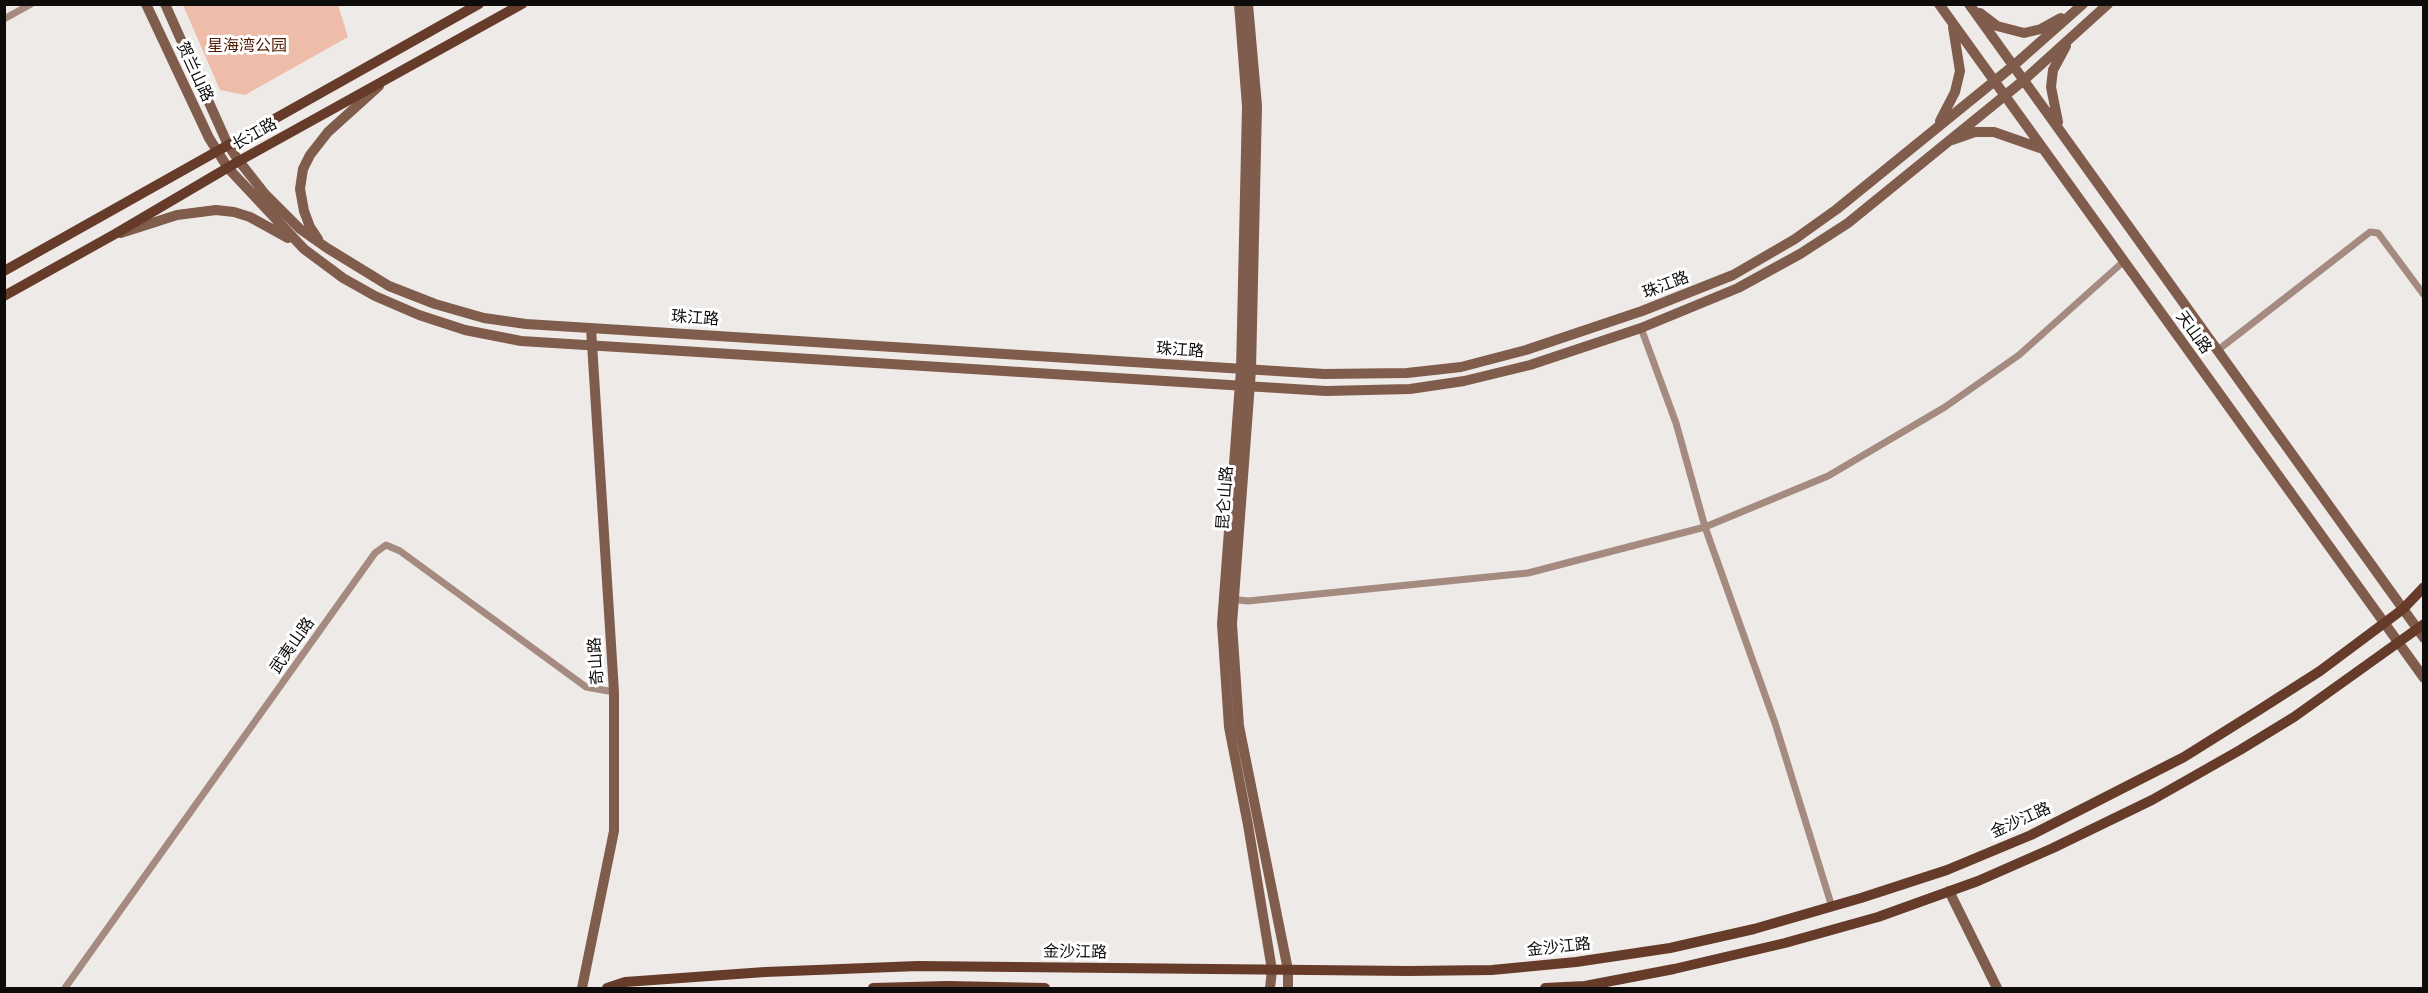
<!DOCTYPE html>
<html>
<head>
<meta charset="utf-8">
<style>
	body { margin:0 }
	#map { position:relative; width:2428px; height:993px; overflow:hidden; background:#eeeae8; font-family:Roboto,sans-serif }
	canvas { display:block }
	.frame { position:absolute; inset:0; border:6px solid #0d0c0b; pointer-events:none }
</style>
</head>
<body>
<div id="map">
<canvas width="2428" height="993"></canvas>
<div class="frame"></div>
</div>
<script>
const context = document.querySelector('canvas').getContext('2d');
context.lineJoin = 'round';
function paint(path, color) { context.fillStyle = color; context.fill(path, 'evenodd'); }
const poly = rows => new Path2D(rows.map(r => 'M' + r).join(''));
function stroke(path, color, width, dash) { context.strokeStyle = color; context.lineWidth = width; context.lineCap = dash ? 'butt' : 'round'; context.setLineDash(dash || []); context.stroke(path); }
function drawText(font, color, halo, rows, align = 'center') {
  context.font = font + ' Roboto,"Noto Sans SC",sans-serif'; context.lineWidth = 6; context.setLineDash([]); context.textBaseline = 'middle'; context.strokeStyle = halo; context.fillStyle = color; for (const [text, x, y, turn = 0] of rows) {
    context.save(); context.translate(x, y); context.rotate((+turn || 0) * Math.PI / 180); context.textAlign = isNaN(turn) ? turn : align; if (halo) context.strokeText(text, 0, 0); context.fillText(text, 0, 0); context.restore();
  }
}
const green = poly([
	[183,5,338,5,348,37,245,95,220,90]
]);
const street = poly([
	[4,19,31,4],
	[1641,328,1676,423,1705,527,1775,723,1832,907],
	[2218,350,2370,232,2378,233,2424,295],
	[1230,599,1248,601,1528,573,1705,527,1828,476,1945,407,2019,355,2123,262],
	[65,988,375,553,386,545,400,551,586,687,614,692]
]);
const secondary = poly([
	[146,4,209,138,228,168,304,249,343,278,375,296,419,315,465,330,521,341,1326,391,1410,389,1464,381,1530,365,1641,328,1738,288,1800,254,1848,223,2024,80,2108,4],
	[165,4,228,145,239,161,265,194,300,229,327,248,389,286,435,304,484,318,526,324,1324,374,1407,373,1461,367,1526,350,1642,311,1733,275,1795,239,1837,209,2013,66,2083,4],
	[1239,4,1247,106,1241,370,1222,624,1229,727,1248,825,1272,970,1270,988],
	[1248,4,1257,106,1251,370,1232,624,1239,726,1288,970,1288,988],
	[1939,4,2424,678],
	[1969,4,2424,638],
	[1980,13,1997,26,2024,33,2041,29,2061,18],
	[1940,121,1955,92,1960,71,1953,27],
	[2058,122,2051,87,2053,70,2066,46],
	[1952,140,1975,132,1994,132,2040,148],
	[121,233,177,215,216,210,234,212,250,217,288,238],
	[318,239,310,227,304,211,300,189,303,169,310,155,328,132,379,86],
	[1949,891,1997,988],
	[582,988,614,831,614,692,591,328]
]);
const primary = poly([
	[4,271,479,4],
	[4,296,115,234,239,161,522,4],
	[607,988,625,982,765,972,918,966,1408,971,1492,970,1576,962,1670,948,1754,929,1861,898,1947,870,2031,835,2184,757,2259,710,2320,671,2383,624,2403,609,2424,587],
	[873,988,947,986,1045,988],
	[1545,988,1585,986,1674,969,1785,943,1878,917,1978,881,2053,848,2152,800,2240,750,2294,717,2424,624]
]);
const parkNames = [
	["星海湾公园",247,47]
];
const streetNames = [
	["贺兰山路",194,72,65],
	["长江路",255,135,-29],
	["珠江路",1666,286,-21],
	["珠江路",695,319,4],
	["天山路",2193,333,54],
	["珠江路",1180,351,4],
	["昆仑山路",1226,498,-86],
	["武夷山路",293,646,-55],
	["奇山路",597,661,-94],
	["金沙江路",2021,821,-24],
	["金沙江路",1559,948,-6],
	["金沙江路",1075,953,1]
];
paint(green, '#eebda9');
stroke(street, '#a48a7f', 7);
stroke(secondary, '#805c4c', 10);
stroke(primary, '#663b29', 10);
drawText('16px', '#501b00', '#fff', parkNames);
drawText('16px', '#0d0c0b', '#fff', streetNames);
</script>
</body>
</html>
